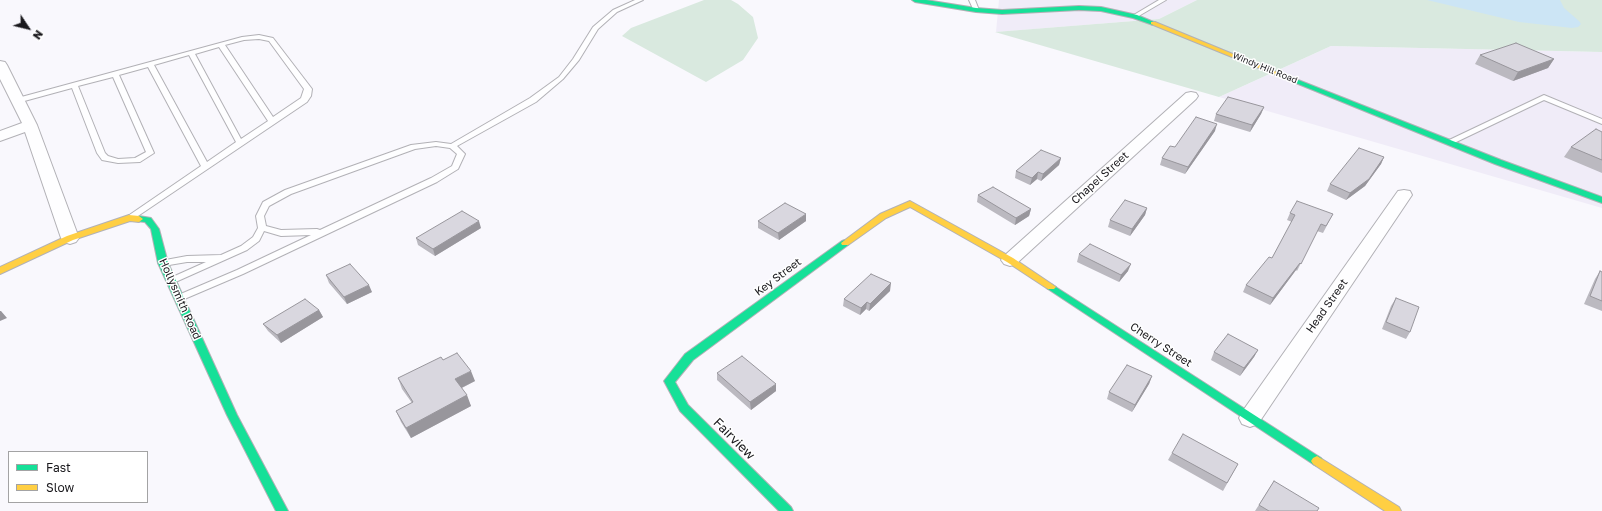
<!DOCTYPE html>
<html>
<head>
<meta charset="utf-8">
<style>
	body { margin:0 }
	#map { position:relative; width:1602px; height:511px; overflow:hidden; background:#f9f8fd; font-family:"Golos Text",sans-serif }
	canvas { display:block }
	.legend { position:absolute; left:8px; top:451px; width:140px; height:52px; box-sizing:border-box; background:#fff; border:1px solid #a3a3a4; margin:0; padding:5px 7px; list-style:none; font-size:12px; color:#19181c }
	.legend li { display:flex; align-items:center; gap:8px; height:20px }
	.legend b { width:20px; border:1px solid #a3a3a4 }
	.north { position:absolute; left:8px; top:8px; width:40px; height:40px; -webkit-text-stroke:3px #fff; paint-order:stroke; rotate:125deg; font-size:11px; font-weight:700; line-height:16px; text-align:center; color:#19181c }
	.north::after { content:''; display:block; margin:auto; width:14px; height:18px; background:#19181c; clip-path:polygon(50% 0,100% 100%,50% 72%,0 100%) }
</style>
</head>
<body>
<div id="map">
<canvas width="1602" height="511"></canvas>
<ul class="legend">
<li><b style="height:5px;background:#16e098"></b>Fast</li>
<li><b style="height:5px;background:#ffcf43"></b>Slow</li>
</ul>
<div class="north">N</div>
</div>
<script>
const context = document.querySelector('canvas').getContext('2d');
context.lineJoin = 'round';
function paint(path, color) { context.fillStyle = color; context.fill(path, 'evenodd'); }
const poly = rows => new Path2D(rows.map(r => 'M' + r).join(''));
function stroke(path, color, width, dash) { context.strokeStyle = color; context.lineWidth = width; context.lineCap = dash ? 'butt' : 'round'; context.setLineDash(dash || []); context.stroke(path); }
function drawText(font, color, halo, rows, align = 'center') {
  context.font = font + ' "Golos Text",sans-serif'; context.lineWidth = 3; context.setLineDash([]); context.textBaseline = 'middle'; context.strokeStyle = halo; context.fillStyle = color; for (const [text, x, y, turn = 0] of rows) {
    context.save(); context.translate(x, y); context.rotate((+turn || 0) * Math.PI / 180); context.textAlign = isNaN(turn) ? turn : align; if (halo) context.strokeText(text, 0, 0); context.fillText(text, 0, 0); context.restore();
  }
}
const built = poly([
	[999,0,1197,0,1159,19,996,32],
	[1331,46,1602,52,1602,208,1219,97]
]);
const green = poly([
	[704,0,731,0,738,4,753,17,758,38,743,60,706,82,622,36,631,28],
	[1197,0,1602,0,1602,52,1331,46,1219,97,995,32,1159,19]
]);
const water = poly([
	[1427,0,1560,0,1564,8,1579,21,1581,24,1578,27,1572,28,1519,22]
]);
const lane = poly([
	[635,0,643,0,617,12,598,29,579,60,563,79,536,102,457,146,465,154,458,169,437,182,243,274,182,300,176,300,174,298,176,296,237,270,311,235,281,236,264,231,259,241,247,250,171,284,166,281,168,279,206,262,187,262,163,266,158,263,160,261,187,256,221,255,241,246,253,237,258,228,256,216,263,202,285,190,411,145,436,142,451,144,530,98,559,77,573,59,593,27,613,10,635,0],
	[436,146,450,148,457,154,452,166,431,178,320,230,317,229,281,230,266,226,264,216,269,206,291,194,415,149,436,146],
	[969,0,975,0,979,10,978,11,974,11,969,0],
	[1159,0,1166,0,1137,17,1132,16,1159,0],
	[259,35,273,38,312,89,311,96,307,102,132,220,126,220,125,218,201,166,148,67,119,75,154,153,140,162,118,163,102,160,97,153,72,88,17,103,13,101,14,99,242,37,259,35],
	[259,39,269,41,304,89,301,98,273,117,225,45,244,40,259,39],
	[219,47,268,121,241,139,195,54,219,47],
	[189,55,236,142,207,162,154,65,189,55],
	[113,77,146,152,135,158,118,159,108,156,105,153,78,86,113,77],
	[1544,95,1602,119,1602,124,1544,100,1452,144,1446,144,1445,142,1544,95]
]);
const street = poly([
	[0,61,5,62,7,65,37,125,79,238,76,242,70,244,64,242,61,238,25,132,0,141,0,131,22,123,0,79,0,61],
	[1191,92,1196,93,1198,96,1196,99,1016,264,1010,266,1004,264,1001,260,1004,256,1186,93,1191,92],
	[1404,190,1410,191,1412,195,1258,424,1250,427,1242,424,1239,418,1242,412,1398,191,1404,190]
]);
const fast = poly([
	[912,0,926,0,976,8,1002,10,1079,6,1101,7,1137,15,1156,23,1153,25,1133,18,1101,11,1079,10,1002,14,976,12,915,2,912,0],
	[1288,76,1501,160,1602,197,1602,203,1495,164,1286,79,1286,77,1288,76],
	[139,216,151,218,159,229,168,263,237,415,288,511,276,511,227,415,158,263,151,229,145,222,136,221,135,219,139,216],
	[845,240,848,241,849,243,848,245,693,360,675,382,688,405,791,507,793,511,779,511,680,411,664,381,685,354,842,241,845,240],
	[1051,284,1321,458,1323,461,1321,464,1317,466,1313,464,1048,289,1046,287,1048,285,1051,284]
]);
const slow = poly([
	[1151,22,1155,22,1291,78,1290,79,1286,79,1151,24,1151,22],
	[910,201,1013,258,1056,287,1054,289,1048,289,1007,262,910,207,886,218,848,245,842,245,841,243,880,214,910,201],
	[129,215,139,216,143,219,139,222,130,221,73,240,0,274,0,267,67,236,129,215],
	[1317,456,1399,507,1401,511,1385,511,1313,464,1311,461,1313,458,1317,456]
]);
const wall = poly([
	[1480,55,1554,59,1548,68,1513,81,1475,64],
	[1264,107,1261,114,1250,132,1214,121,1216,114],
	[1215,131,1185,174,1160,165,1162,158,1175,147],
	[1602,132,1602,173,1564,157,1571,147],
	[1384,157,1381,164,1365,186,1346,200,1327,191,1330,184],
	[1061,158,1059,165,1041,181,1037,179,1030,185,1015,178,1016,171],
	[978,195,1031,209,1029,216,1015,225,977,202],
	[1147,208,1145,215,1130,236,1108,227,1110,220],
	[1290,213,1333,214,1323,233,1317,231,1297,271,1296,270,1270,305,1243,292,1246,285,1272,258,1292,222,1287,220],
	[758,221,806,221,779,240,758,228],
	[481,228,435,256,418,245,416,238],
	[1079,254,1128,271,1119,282,1077,262],
	[1600,271,1602,272,1602,311,1584,304,1595,279],
	[326,275,372,292,347,304,329,283],
	[890,291,869,311,866,309,860,315,843,306,844,299],
	[1396,298,1410,332,1406,339,1382,329,1391,306],
	[319,310,323,317,281,343,268,331,263,324],
	[1258,350,1254,357,1240,376,1211,360,1214,352],
	[443,360,475,381,462,388,471,406,411,438,401,422,396,411,412,403,402,389,398,378],
	[717,373,776,391,751,410,717,380],
	[1152,376,1149,384,1132,412,1107,399,1109,392],
	[1172,453,1238,464,1223,491,1168,460],
	[1274,481,1317,511,1255,511]
]);
const shadedWall = poly([
	[1554,59,1548,68,1513,81,1518,72],
	[1264,107,1261,114,1250,132,1252,125],
	[1217,124,1215,131,1185,174,1188,167],
	[1384,157,1381,164,1365,186,1346,200,1350,193],
	[1061,158,1059,165,1041,181,1043,174],
	[1038,172,1037,179,1030,185,1032,178],
	[1147,208,1145,215,1130,236,1132,229],
	[1031,209,1029,216,1015,225,1016,218],
	[806,214,806,221,779,240,778,233],
	[479,221,481,228,435,256,433,249],
	[1300,263,1296,270,1270,305,1273,298],
	[1131,264,1128,271,1119,282,1121,275],
	[891,283,890,291,869,311,870,304],
	[369,285,372,292,347,304,344,297],
	[867,302,866,309,860,315,861,308],
	[319,310,323,317,281,343,277,335],
	[0,311,1,311,7,318,0,321],
	[1258,350,1254,357,1240,376,1244,368],
	[471,371,475,381,459,389,455,379],
	[1152,376,1149,384,1132,412,1135,405],
	[776,384,776,391,751,410,750,402],
	[467,395,471,406,411,438,406,428]
]);
const building = poly([
	[1516,43,1554,59,1518,72,1480,55,1516,43],
	[1228,97,1264,107,1252,125,1216,114,1228,97],
	[1196,117,1217,124,1188,167,1162,158,1170,146,1175,147,1196,117],
	[1596,129,1602,132,1602,160,1571,147,1596,129],
	[1359,148,1384,157,1369,179,1350,193,1330,184,1359,148],
	[1041,150,1061,158,1043,174,1038,172,1032,178,1016,171,1041,150],
	[993,187,1031,209,1016,218,978,195,993,187],
	[1125,200,1147,208,1132,229,1110,220,1125,200],
	[1297,201,1333,214,1326,226,1321,224,1301,264,1300,263,1273,298,1246,285,1269,257,1272,258,1295,215,1290,213,1297,201],
	[785,203,806,214,778,233,758,221,785,203],
	[462,211,479,221,433,249,416,238,462,211],
	[1090,244,1131,264,1121,275,1079,254,1090,244],
	[350,264,369,285,344,297,326,275,350,264],
	[1600,271,1602,272,1602,301,1590,296,1600,271],
	[871,274,891,283,870,304,867,302,861,308,844,299,871,274],
	[1396,298,1419,307,1410,332,1386,322,1396,298],
	[305,299,319,310,277,335,263,324,305,299],
	[1228,334,1258,350,1244,368,1214,352,1228,334],
	[457,353,471,371,455,379,467,395,406,428,396,411,413,402,398,378,441,357,443,360,457,353],
	[742,356,776,384,750,402,717,373,742,356],
	[1127,365,1152,376,1135,405,1109,392,1127,365],
	[1183,434,1238,464,1227,483,1172,453,1183,434],
	[1274,481,1319,508,1317,511,1269,511,1259,505,1274,481]
]);
const farStreetnames = [
	["Windy Hill Road",1265,68,22]
];
const streetNames = [
	["Chapel Street",1100,178,-42],
	["Key Street",778,277,-37],
	["Hollysmith Road",180,299,66],
	["Head Street",1327,306,-55],
	["Cherry Street",1161,345,33]
];
const nearStreetnames = [
	["Fairview",734,439,45]
];
paint(built, '#f0ecf8');
paint(green, '#d9e9df');
paint(water, '#cce5f5');
stroke(lane, '#b2b1b6', 2);
stroke(street, '#b2b1b6', 2);
stroke(fast, '#b2b1b6', 2);
stroke(slow, '#b2b1b6', 2);
paint(lane, '#fefeff');
paint(street, '#fefeff');
paint(fast, '#16e098');
paint(slow, '#ffcf43');
paint(wall, '#bbb9c0');
paint(shadedWall, '#98969c');
paint(building, '#d9d7df');
stroke(building, '#98969c', 1);
drawText('9px', '#19181c', '#fff', farStreetnames);
drawText('11px', '#19181c', '#fff', streetNames);
drawText('13px', '#19181c', '#fff', nearStreetnames);
</script>
</body>
</html>
